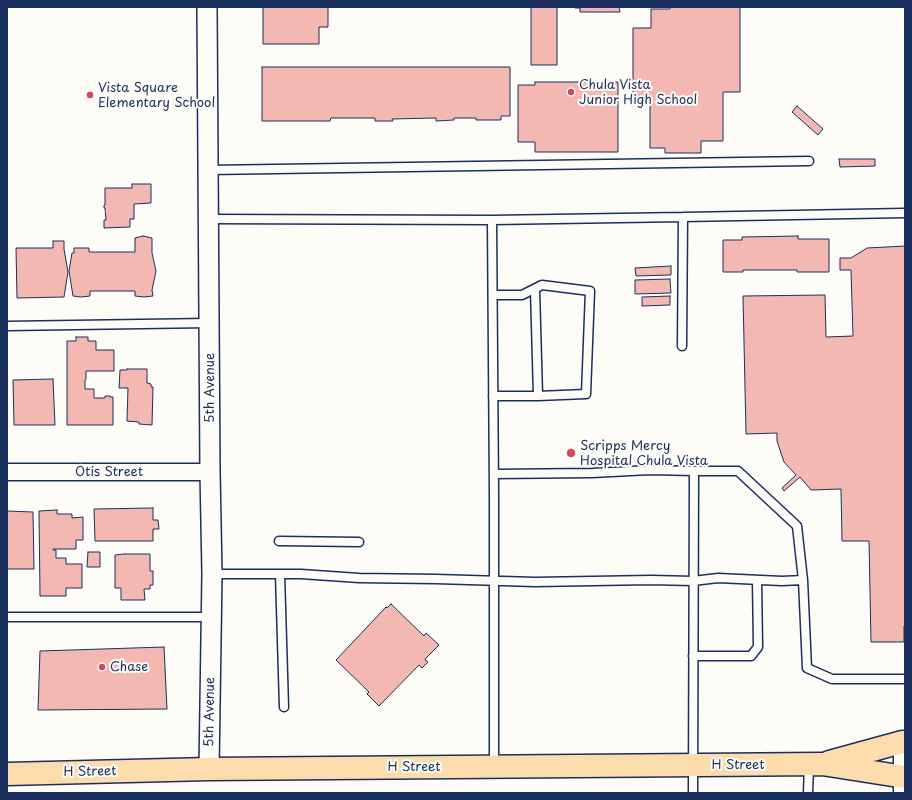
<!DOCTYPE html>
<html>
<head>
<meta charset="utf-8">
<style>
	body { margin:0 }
	#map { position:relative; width:912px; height:800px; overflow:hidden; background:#fdfcf7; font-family:"Playpen Sans",sans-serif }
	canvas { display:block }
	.frame { position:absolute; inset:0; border:8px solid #1b2f5e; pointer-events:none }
</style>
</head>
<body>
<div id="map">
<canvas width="912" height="800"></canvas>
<div class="frame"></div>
</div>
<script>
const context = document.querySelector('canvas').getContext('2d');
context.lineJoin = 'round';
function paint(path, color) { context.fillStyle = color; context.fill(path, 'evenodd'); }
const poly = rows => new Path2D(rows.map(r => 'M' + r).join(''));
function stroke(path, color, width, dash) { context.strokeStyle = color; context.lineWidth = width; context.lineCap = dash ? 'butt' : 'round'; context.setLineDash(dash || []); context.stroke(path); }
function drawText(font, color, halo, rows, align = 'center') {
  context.font = font + ' "Playpen Sans",sans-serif'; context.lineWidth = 4; context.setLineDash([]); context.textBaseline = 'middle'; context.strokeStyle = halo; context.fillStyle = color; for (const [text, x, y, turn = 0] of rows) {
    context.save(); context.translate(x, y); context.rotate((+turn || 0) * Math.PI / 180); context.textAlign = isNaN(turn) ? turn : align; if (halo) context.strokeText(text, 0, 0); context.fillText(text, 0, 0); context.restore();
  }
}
const building = poly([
	[263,7,328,7,328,27,319,27,319,44,263,44,263,7],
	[531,7,557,7,557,65,531,65,531,7],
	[575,7,619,7,620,12,580,12,580,8,575,8,575,7],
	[670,7,740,7,740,92,723,92,723,141,701,141,701,153,665,153,665,148,650,148,650,96,633,96,633,28,651,28,651,9,670,9,670,7],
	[262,67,510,67,510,116,501,116,501,120,476,120,476,118,454,118,454,120,436,121,436,118,392,119,393,121,375,121,375,118,331,118,330,121,262,121,262,67],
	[535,82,618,82,618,152,535,152,535,142,518,142,518,85,535,85,535,82],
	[797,106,823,129,818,135,792,112,797,106],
	[839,159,875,159,875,166,840,167,839,159],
	[132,184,151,184,151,203,134,204,134,219,130,219,130,227,104,228,104,220,106,220,105,208,104,208,104,205,105,205,105,188,132,188,132,184],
	[143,236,152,238,152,253,156,271,152,290,153,296,144,297,135,296,135,291,90,291,90,296,81,297,73,296,69,271,72,253,74,253,74,248,89,248,89,252,135,252,135,238,143,236],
	[798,236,798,239,829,239,829,272,797,272,797,270,743,270,743,272,723,272,723,240,742,240,742,237,798,236],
	[53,241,64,241,64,249,68,272,64,297,17,298,16,248,53,248,53,241],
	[905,246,905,626,904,626,904,642,871,642,869,541,842,541,841,489,811,490,800,477,784,491,782,488,796,475,784,462,777,441,777,433,746,434,743,296,825,295,826,337,853,336,851,270,840,270,840,258,851,258,867,248,905,246],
	[671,266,671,275,636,276,635,268,671,266],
	[670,279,671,293,635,294,635,280,670,279],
	[670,296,670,305,642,306,642,297,670,296],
	[76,337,88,337,88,341,96,341,96,350,114,350,114,371,86,371,86,379,85,380,85,389,94,389,94,398,105,398,105,396,110,396,110,397,113,397,113,425,67,425,67,341,76,341,76,337],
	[127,369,147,369,147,383,151,384,151,387,153,387,152,425,139,424,139,422,127,421,128,388,119,388,120,370,127,370,127,369],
	[53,379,55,425,14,425,13,380,53,379],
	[153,508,153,520,158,520,159,529,153,529,153,541,95,541,94,509,153,508],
	[57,510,57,514,72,514,72,518,83,517,83,540,76,540,76,549,53,549,53,550,56,550,56,558,66,558,66,564,82,564,82,588,66,588,66,596,40,596,39,511,57,510],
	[7,511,33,512,34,569,7,569,7,511],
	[88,552,100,552,100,567,87,567,88,552],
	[125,554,150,554,150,571,153,571,153,585,150,585,150,589,144,589,145,600,121,600,121,588,115,588,115,555,125,554],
	[391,604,424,636,426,633,439,645,426,658,425,660,428,662,422,668,419,665,379,706,367,694,369,692,336,660,386,607,387,608,391,604],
	[164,647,167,709,38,710,40,651,164,647]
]);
const service = poly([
	[208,170,809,161],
	[683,217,905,213],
	[208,219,492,220],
	[535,289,538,396],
	[493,295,522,295,542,285,590,291,586,394,538,396,493,396],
	[7,326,209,323],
	[694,471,738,471,797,526,803,580,807,668,832,679,905,679],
	[494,474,592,473,650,470,694,471,693,793],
	[279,541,359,542],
	[212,574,301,574,359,578,436,579,535,582,651,580,693,581,718,578,782,581,803,580],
	[280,574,284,707],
	[7,617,211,617],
	[693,656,751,656,758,647,757,580],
	[494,766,494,495,492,220,683,217,682,346],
	[808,793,809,765]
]);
const minor = poly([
	[7,472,210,472],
	[902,742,902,793]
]);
const tertiary = poly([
	[207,7,210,472,212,574,209,769]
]);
const primary = poly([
	[829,762,902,742,905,742],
	[7,774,209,769,822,764,905,777]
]);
const markers = [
	[571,92,4,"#d1495b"],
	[90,95,4,"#d1495b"],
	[571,453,5,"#d1495b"],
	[102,667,4,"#d1495b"]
];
const poiNames = [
	["Chula Vista",579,85],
	["Junior High School",579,100],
	["Vista Square",98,88],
	["Elementary School",98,103],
	["Scripps Mercy",580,446],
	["Hospital Chula Vista",580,461],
	["Chase",110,667]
];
const streetNames = [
	["5th Avenue",210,388,-90],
	["Otis Street",109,472],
	["5th Avenue",210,712,-89],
	["H Street",738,765],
	["H Street",414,767],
	["H Street",90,772,-1]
];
paint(building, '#f4b8b2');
stroke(building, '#1b2f5e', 1);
stroke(service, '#1b2f5e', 11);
stroke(minor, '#1b2f5e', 19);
stroke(tertiary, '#1b2f5e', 22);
stroke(primary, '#1b2f5e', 25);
stroke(service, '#fdfcf7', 8);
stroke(minor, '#fdfcf7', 16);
stroke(tertiary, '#fdfcf7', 19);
stroke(primary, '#fcdcac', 22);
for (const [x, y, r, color] of markers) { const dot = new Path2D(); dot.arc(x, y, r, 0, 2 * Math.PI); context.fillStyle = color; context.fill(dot); stroke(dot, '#fdfcf7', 1.5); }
drawText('13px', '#1b2f5e', '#fdfcf7', poiNames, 'left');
drawText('13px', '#1b2f5e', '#fdfcf7', streetNames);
</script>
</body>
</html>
